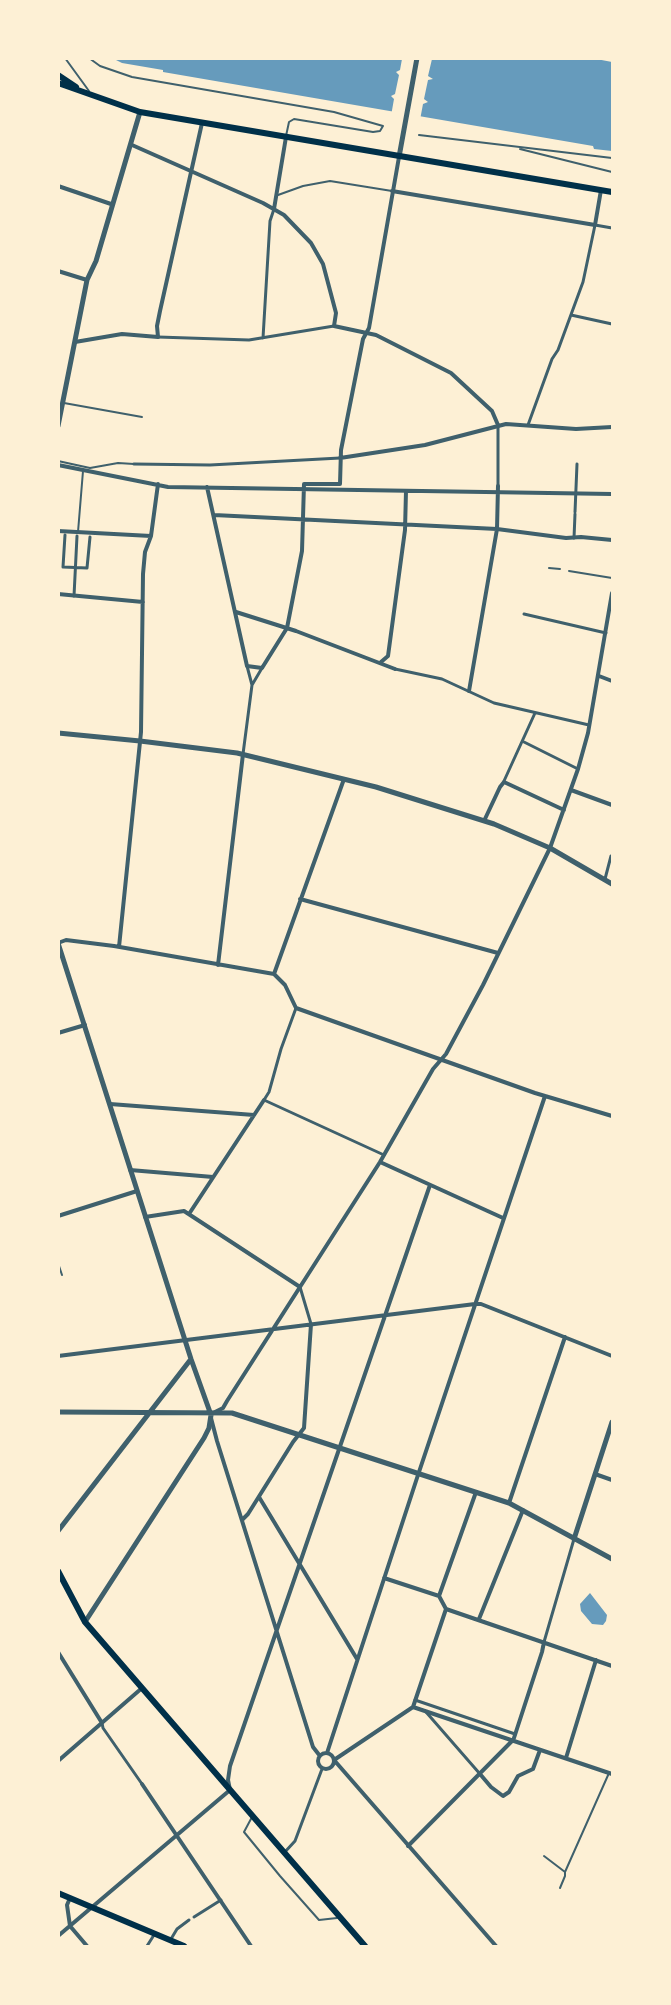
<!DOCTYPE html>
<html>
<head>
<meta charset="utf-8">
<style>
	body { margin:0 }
	#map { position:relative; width:671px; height:2005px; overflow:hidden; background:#fdf0d5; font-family:Cabin,sans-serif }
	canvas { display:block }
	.frame { position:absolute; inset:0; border:60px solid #fdf0d5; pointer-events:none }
</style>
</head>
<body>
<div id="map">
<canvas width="671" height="2005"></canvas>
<div class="frame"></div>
</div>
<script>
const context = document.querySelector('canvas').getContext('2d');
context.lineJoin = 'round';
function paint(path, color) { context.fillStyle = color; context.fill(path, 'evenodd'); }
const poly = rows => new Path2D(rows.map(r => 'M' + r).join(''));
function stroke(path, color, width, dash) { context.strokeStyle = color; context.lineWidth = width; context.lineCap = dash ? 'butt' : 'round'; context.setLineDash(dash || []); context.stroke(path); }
const water = poly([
	[591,58,612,62,612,151,594,149,593,146,163,72,163,70,122,63,114,59],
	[590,1593,607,1615,606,1621,603,1625,592,1624,581,1611,580,1604]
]);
const pier = poly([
	[402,59,432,59,428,76,433,79,428,80,424,99,428,102,423,104,420,120,391,116,394,99,391,96,395,94,399,75,396,72,400,70]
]);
const service = poly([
	[65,58,89,91],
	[89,58,100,66,132,77,334,112,383,126],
	[419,135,612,158],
	[286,136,289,122,294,119,373,132,380,131,383,126],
	[520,149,612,172],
	[278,195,303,186,330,181,392,191],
	[64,403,142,417],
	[58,461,90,468,118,463,134,464],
	[78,532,83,471],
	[549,568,560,569],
	[569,571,612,578],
	[58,1263,62,1275],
	[252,1817,244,1832,280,1876,319,1920,337,1918],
	[544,1856,565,1872],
	[560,1888,565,1876,565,1872,609,1773]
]);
const pedestrian = poly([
	[571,315,612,324],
	[158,337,249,340,334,326],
	[263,338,270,221,274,209],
	[498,425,498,486],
	[528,425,552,359,558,350,583,282,595,225,612,228],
	[134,464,210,465,340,458],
	[575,512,577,464],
	[65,535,63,567,87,568,90,537],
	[574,538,575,514],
	[74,596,77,536],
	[524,614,606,633],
	[247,666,252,685],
	[395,669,442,679,494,703,589,725],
	[524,742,578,769],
	[243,754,252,685,262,668],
	[504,781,535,713],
	[605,879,611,856],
	[296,1008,281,1049,269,1092,264,1100,384,1155],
	[300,1287,311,1324],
	[544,1642,574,1539],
	[415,1700,515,1734],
	[426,1712,480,1774],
	[102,1723,103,1728,142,1784],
	[284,1853,295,1841,322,1769],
	[194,1917,221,1900],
	[171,1939,177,1929,189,1920],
	[147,1946,154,1935]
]);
const minor = poly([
	[132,145,263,203,284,215,311,243,323,264,336,313,334,326,376,335,451,373,492,411,498,425],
	[58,186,111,204],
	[392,191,595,225,601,190],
	[274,209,286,137],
	[58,271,87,280],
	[75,342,122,334,158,337,157,326,160,311,202,123],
	[340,458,425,445,506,424,576,429,612,427],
	[58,465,168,487,612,494],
	[207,487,247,666,262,668,287,628,302,551,304,484,340,484,341,450,363,339,369,328,399,157],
	[214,515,497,529,566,538,581,537,612,540],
	[58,531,151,536],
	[58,594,143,602],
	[236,612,296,631,395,669],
	[381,662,388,656,405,530,406,491],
	[599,676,612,681],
	[469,691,497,529,498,486],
	[571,790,612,805],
	[484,821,500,787,504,782,564,810],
	[300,899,498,953],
	[58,943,66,940,114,946,274,974,285,985,296,1008,535,1093,612,1116],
	[119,947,141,732,143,574,145,552,151,536,158,484],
	[218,965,243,754],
	[274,974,344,779],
	[58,1033,85,1025],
	[110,1104,254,1115],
	[380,1162,503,1218],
	[130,1170,213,1177],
	[189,1214,264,1100],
	[58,1216,137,1191],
	[145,1217,184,1211,300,1287],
	[58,1356,475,1304,481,1304,612,1356],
	[215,1412,223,1408,227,1401,380,1162,433,1069,446,1054,483,985,550,848,578,769,588,733,612,593],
	[211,1418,217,1441,313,1747,320,1756],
	[595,1474,612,1480],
	[259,1497,357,1659],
	[509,1503,565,1337],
	[242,1520,248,1514,293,1442,304,1428,311,1324],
	[384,1578,439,1596],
	[446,1609,612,1666],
	[479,1619,523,1510],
	[58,1652,102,1723],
	[413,1707,334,1760,496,1946],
	[413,1707,446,1609,439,1596,476,1492],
	[413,1707,612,1774],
	[513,1741,542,1652,544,1642],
	'318 1761a8 8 0 1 1 16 0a8 8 0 1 1-16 0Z',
	[327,1753,417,1478,545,1096],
	[566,1758,596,1660],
	[58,1761,142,1688],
	[480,1774,491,1787,503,1796,509,1792,518,1776,533,1769,540,1750],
	[142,1784,251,1946],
	[408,1846,512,1741],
	[70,1898,67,1905,70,1926,87,1946],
	[58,1936,230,1790,228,1780,230,1766,430,1185]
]);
const tertiary = poly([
	[399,157,417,58],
	[58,426,87,280,96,261,140,112],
	[58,733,140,741,237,753,376,787,494,824,550,848,612,884],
	[58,943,191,1359,211,1415],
	[58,1412,232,1413,509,1503,612,1559],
	[58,1531,191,1359],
	[574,1539,612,1422],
	[85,1622,204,1438,209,1428,211,1415]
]);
const secondary = poly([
	[58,1893,184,1946]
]);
const primary = poly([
	[58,75,76,87],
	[58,83,140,112,612,192],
	[58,1571,85,1622,365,1946]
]);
paint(water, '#669bbc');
paint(pier, '#fdf0d5');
stroke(service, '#3f606c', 2);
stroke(pedestrian, '#3f606c', 3);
stroke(minor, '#3f606c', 4);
stroke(tertiary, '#3f606c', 5);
stroke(secondary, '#003049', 6);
stroke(primary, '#003049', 6);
</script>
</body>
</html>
